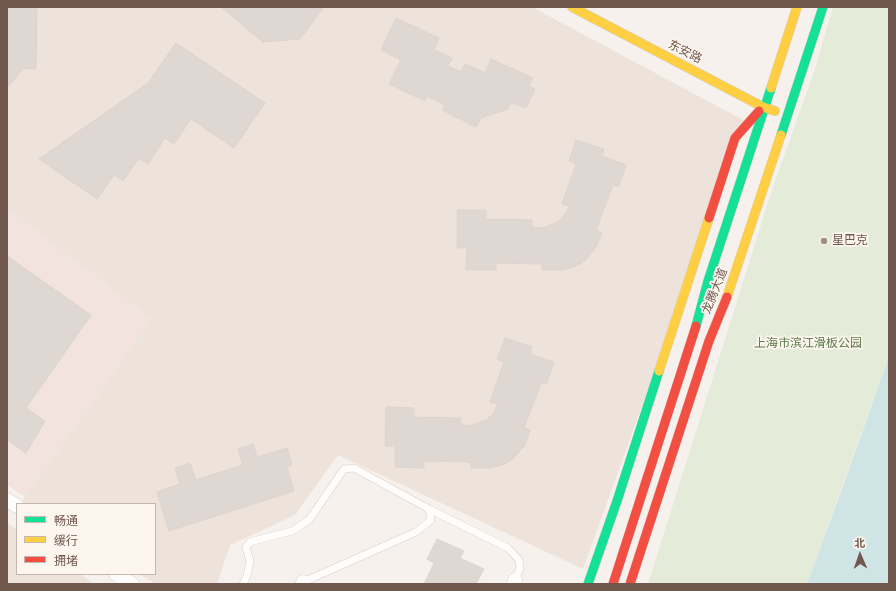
<!DOCTYPE html>
<html>
<head>
<meta charset="utf-8">
<style>
	body { margin:0 }
	#map { position:relative; width:896px; height:591px; overflow:hidden; background:#f6f1ec; font-family:"PT Sans","Noto Sans SC",sans-serif }
	canvas { display:block }
	.frame { position:absolute; inset:0; border:8px solid #70584f; pointer-events:none }
	.legend { position:absolute; left:16px; top:503px; width:140px; height:72px; box-sizing:border-box; background:#fdf6ee; border:1px solid #c5b7ae; margin:0; padding:5px 7px; list-style:none; font-size:12px; color:#70584f }
	.legend li { display:flex; align-items:center; gap:8px; height:20px }
	.legend b { width:20px; border:1px solid #c5b7ae }
	.north { position:absolute; left:840px; top:535px; width:40px; height:40px; -webkit-text-stroke:3px #fdf6ee; paint-order:stroke; rotate:358deg; font-size:11px; font-weight:700; line-height:16px; text-align:center; color:#70584f }
	.north::after { content:''; display:block; margin:auto; width:14px; height:18px; background:#70584f; clip-path:polygon(50% 0,100% 100%,50% 72%,0 100%) }
</style>
</head>
<body>
<div id="map">
<canvas width="896" height="591"></canvas>
<div class="frame"></div>
<ul class="legend">
<li><b style="height:5px;background:#16e098"></b>畅通</li>
<li><b style="height:5px;background:#ffcf43"></b>缓行</li>
<li><b style="height:5px;background:#f24e42"></b>拥堵</li>
</ul>
<div class="north">北</div>
</div>
<script>
const context = document.querySelector('canvas').getContext('2d');
context.lineJoin = 'round';
function paint(path, color) { context.fillStyle = color; context.fill(path, 'evenodd'); }
const poly = rows => new Path2D(rows.map(r => 'M' + r).join(''));
function stroke(path, color, width, dash) { context.strokeStyle = color; context.lineWidth = width; context.lineCap = dash ? 'butt' : 'round'; context.setLineDash(dash || []); context.stroke(path); }
function drawText(font, color, halo, rows, align = 'center') {
  context.font = font + ' "PT Sans","Noto Sans SC",sans-serif'; context.lineWidth = 3.5; context.setLineDash([]); context.textBaseline = 'middle'; context.strokeStyle = halo; context.fillStyle = color; for (const [text, x, y, turn = 0] of rows) {
    context.save(); context.translate(x, y); context.rotate((+turn || 0) * Math.PI / 180); context.textAlign = isNaN(turn) ? turn : align; if (halo) context.strokeText(text, 0, 0); context.fillText(text, 0, 0); context.restore();
  }
}
const residential = poly([
	[7,7,532,7,745,121,583,569,338,455,295,515,230,545,217,584,156,584,139,574,155,574,155,504,20,504,151,319,7,209],
	[7,523,17,530,17,574,80,574,94,584,7,584]
]);
const commercial = poly([
	[7,209,151,319,25,497,7,485]
]);
const green = poly([
	[833,7,889,7,889,356,807,584,648,584,772,190,815,69]
]);
const water = poly([
	[889,356,889,584,807,584,847,475]
]);
const building = poly([
	[7,7,37,7,36,69,24,68,7,88,7,7],
	[221,7,324,7,300,39,263,42,221,7],
	[396,18,439,38,434,50,452,58,448,66,461,72,465,64,485,73,491,59,533,78,529,86,535,89,526,108,511,102,508,109,481,118,476,127,442,110,445,105,427,96,425,101,389,84,401,60,381,50,396,18],
	[176,43,265,103,234,148,191,119,174,144,165,138,148,164,139,158,123,181,114,175,97,199,39,159,148,83,176,43],
	[576,140,604,149,602,156,626,165,619,186,613,185,596,230,602,233,596,247,585,261,574,267,562,270,542,270,542,264,496,263,496,270,466,270,467,248,457,248,457,210,486,210,486,219,532,220,532,227,544,228,558,222,566,213,569,206,562,204,576,164,569,161,576,140],
	[7,256,91,315,26,408,45,421,26,453,7,440,7,256],
	[505,338,532,347,530,354,554,362,547,383,541,383,524,428,530,430,525,445,513,459,502,465,491,468,471,468,471,462,424,461,424,468,395,467,395,446,385,446,386,407,414,408,414,417,461,418,461,425,472,425,487,420,495,411,497,404,490,402,504,362,497,359,505,338],
	[253,444,257,457,287,448,292,465,287,467,294,491,169,531,157,492,180,484,175,468,190,463,196,480,243,465,238,449,253,444],
	[437,539,464,551,460,558,484,569,476,584,424,584,434,563,427,559,437,539]
]);
const lane = poly([
	[429,509,508,548,519,560,520,568,515,580],
	[243,584,247,576,250,561,246,547,250,542,292,531,309,520,344,469,354,468,429,509,431,520,416,532,301,583]
]);
const street = poly([
	[7,500,17,506],
	[116,574,132,584],
	[303,584,303,582],
	[514,584,515,580]
]);
const fast = poly([
	[781,135,823,7],
	[696,326,708,281,771,88],
	[588,584,617,501,659,371]
]);
const slow = poly([
	[572,7,763,107,775,111],
	[771,88,797,7],
	[727,297,781,135],
	[659,371,709,218]
]);
const jam = poly([
	[709,218,735,138,759,111],
	[613,584,696,326],
	[630,584,709,341,727,297]
]);
const markers = [
	[824,241,4,"#9f8e86"]
];
const streetNames = [
	["东安路",685,52,27],
	["龙腾大道",715,291,-68]
];
const poiNames = [
	["星巴克",832,241]
];
const parkNames = [
	["上海市滨江滑板公园",808,344]
];
paint(residential, '#eee3da');
paint(commercial, '#f3e3de');
paint(green, '#e4ebd8');
paint(water, '#cfe4e4');
paint(building, '#dfd7d2');
stroke(building, '#ded4cf', 1);
stroke(lane, '#d5ceca', 8);
stroke(street, '#d5ceca', 15);
stroke(fast, '#d5cec8', 10);
stroke(slow, '#d5cec8', 10);
stroke(jam, '#d5cec8', 10);
stroke(lane, '#fefdfc', 7);
stroke(street, '#fefdfc', 14);
stroke(fast, '#16e098', 9);
stroke(slow, '#ffcf43', 9);
stroke(jam, '#f24e42', 9);
for (const [x, y, r, color] of markers) { const dot = new Path2D(); dot.arc(x, y, r, 0, 2 * Math.PI); context.fillStyle = color; context.fill(dot); stroke(dot, '#fdf6ee', 1.5); }
drawText('12px', '#70584f', '#fdf6ee', streetNames);
drawText('12px', '#70584f', '#fdf6ee', poiNames, 'left');
drawText('12px', '#5d7a4c', '#fdf6ee', parkNames);
</script>
</body>
</html>
